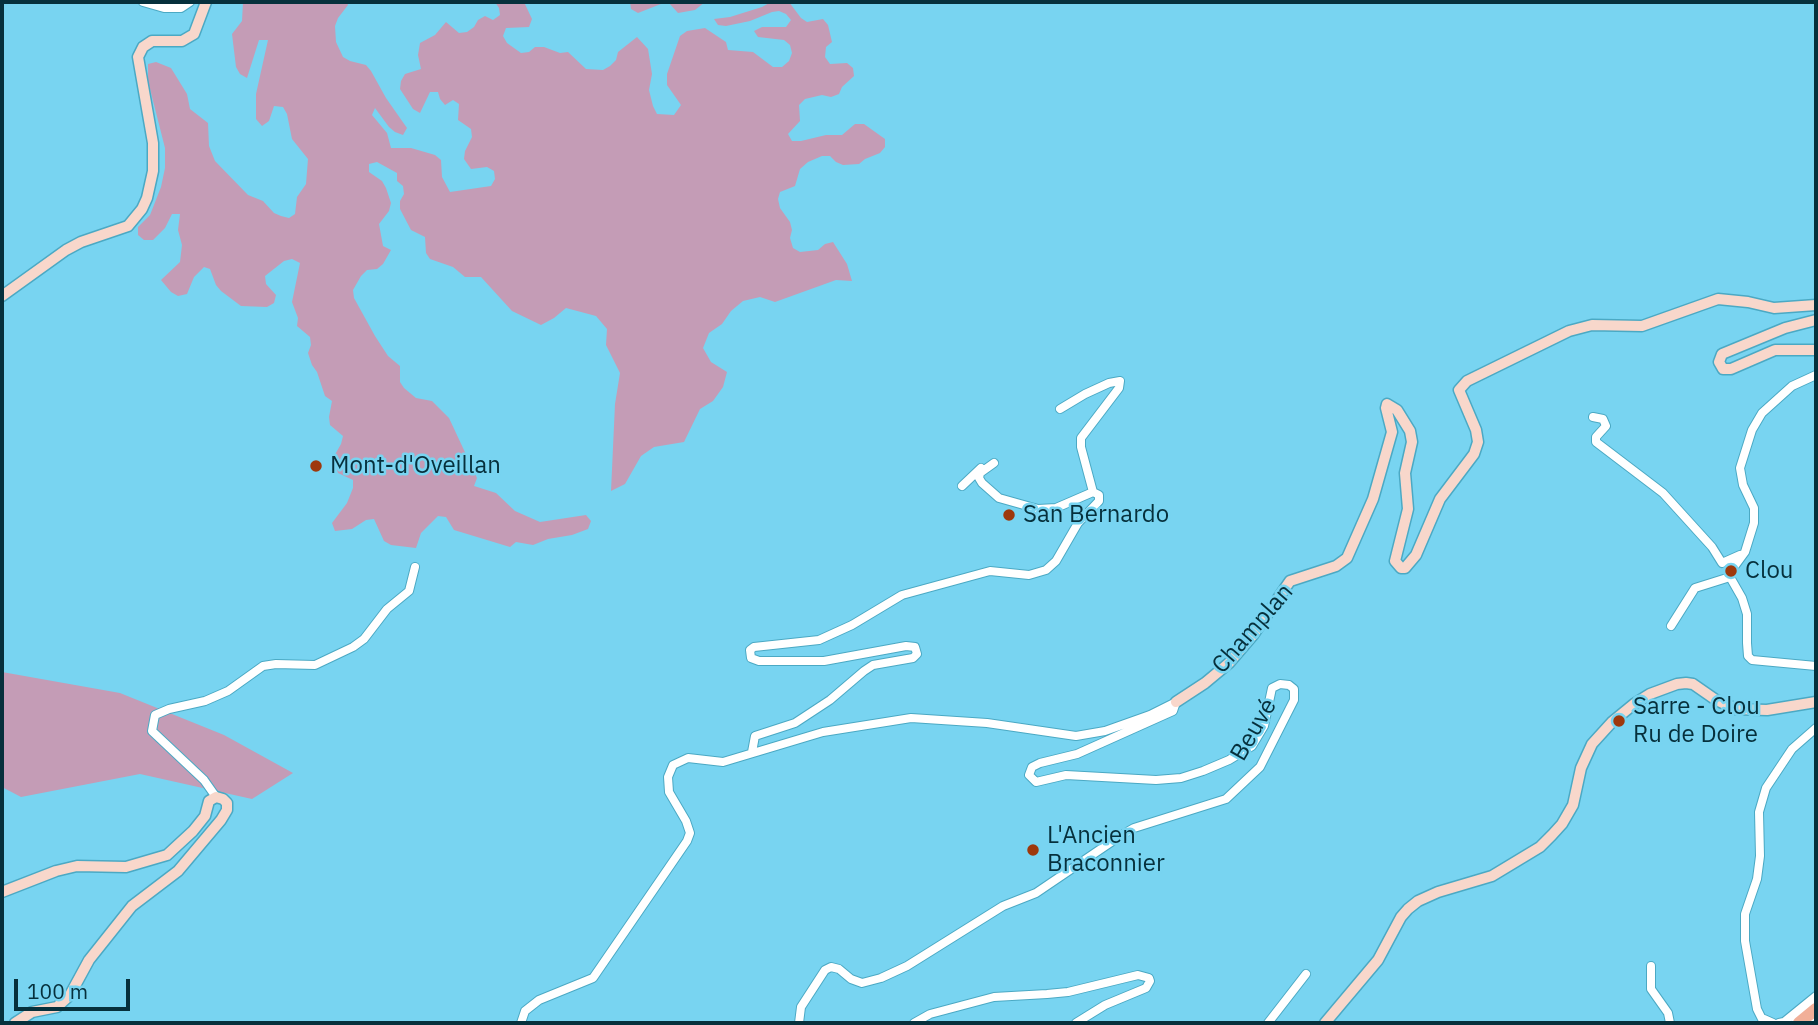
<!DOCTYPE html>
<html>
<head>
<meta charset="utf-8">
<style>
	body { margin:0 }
	#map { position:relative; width:1818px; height:1025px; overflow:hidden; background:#78d4f1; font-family:"IBM Plex Sans",sans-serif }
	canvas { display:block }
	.frame { position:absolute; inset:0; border:4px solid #06303c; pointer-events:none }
	.scale { position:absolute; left:14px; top:979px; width:116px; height:32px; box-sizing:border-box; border:4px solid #06303c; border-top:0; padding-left:9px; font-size:21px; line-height:24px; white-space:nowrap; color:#06303c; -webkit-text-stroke:5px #78d4f1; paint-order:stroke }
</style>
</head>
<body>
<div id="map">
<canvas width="1818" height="1025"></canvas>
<div class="frame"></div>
<div class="scale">100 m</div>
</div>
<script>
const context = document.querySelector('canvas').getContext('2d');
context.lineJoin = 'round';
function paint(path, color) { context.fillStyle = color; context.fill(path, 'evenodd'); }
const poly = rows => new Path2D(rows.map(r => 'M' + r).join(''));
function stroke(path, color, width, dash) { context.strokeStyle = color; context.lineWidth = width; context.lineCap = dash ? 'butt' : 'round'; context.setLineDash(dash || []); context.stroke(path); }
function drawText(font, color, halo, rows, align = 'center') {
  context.font = font + ' "IBM Plex Sans",sans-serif'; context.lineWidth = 5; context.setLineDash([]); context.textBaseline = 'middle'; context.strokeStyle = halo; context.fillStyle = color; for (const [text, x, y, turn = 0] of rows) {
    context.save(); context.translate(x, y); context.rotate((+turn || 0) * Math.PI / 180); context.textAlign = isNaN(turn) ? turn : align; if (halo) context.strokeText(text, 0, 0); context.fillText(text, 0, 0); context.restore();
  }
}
const green = poly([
	[243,2,347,2,348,5,338,18,335,26,336,42,343,57,350,61,366,65,371,71,386,98,407,128,403,135,395,132,389,127,375,108,372,115,387,133,391,148,411,148,435,155,441,160,442,177,450,192,491,186,495,179,494,171,487,167,471,169,464,159,465,151,472,137,471,129,458,120,459,104,453,100,445,105,440,99,438,92,430,92,420,113,413,109,400,89,401,81,405,74,421,69,418,55,420,43,435,35,446,22,459,33,467,32,474,27,478,20,485,16,493,20,500,15,499,8,495,2,524,2,532,19,529,27,506,28,503,36,507,43,521,53,529,52,535,47,544,47,560,53,568,52,586,69,603,70,610,66,616,60,618,52,637,37,648,49,652,74,649,90,653,106,657,114,674,115,681,105,667,85,667,74,680,36,687,31,705,28,726,42,728,50,753,52,773,67,782,67,789,61,792,53,790,45,784,40,758,37,754,31,762,27,786,27,791,20,786,14,779,11,772,12,750,21,726,26,718,25,714,19,730,17,762,7,771,2,789,2,801,18,807,22,823,19,828,25,832,42,826,47,825,57,830,64,847,63,853,68,854,76,842,87,839,94,831,97,822,95,805,99,799,105,800,121,788,134,792,141,801,141,826,135,842,135,855,124,864,124,885,139,885,147,880,153,865,159,859,164,843,165,836,162,830,156,822,156,808,162,800,169,795,186,780,192,778,199,780,208,790,222,792,230,790,238,793,248,800,252,818,250,825,244,833,242,847,264,852,281,836,280,775,302,760,297,743,301,731,311,722,324,709,333,703,348,711,362,727,372,723,387,713,401,700,409,684,442,654,447,641,456,625,484,611,491,615,404,620,373,606,345,607,329,596,316,566,308,554,318,541,325,512,311,481,277,465,277,453,267,430,259,426,253,425,237,411,230,400,209,400,201,404,194,403,186,397,181,397,173,377,162,369,164,369,172,382,181,386,188,391,203,389,211,379,224,383,246,391,250,383,264,377,269,367,270,361,276,353,290,354,298,375,336,388,356,400,366,400,382,404,388,416,398,432,401,449,418,477,478,474,486,496,493,515,511,540,522,586,515,591,521,588,529,572,535,548,539,533,545,516,542,510,547,454,530,446,517,438,516,421,533,416,548,391,545,384,541,374,519,366,520,352,529,335,531,332,523,347,503,353,488,353,480,338,473,333,458,341,444,343,436,330,425,329,417,332,401,325,396,317,372,312,365,308,353,311,345,310,337,297,326,298,318,292,302,300,263,292,259,284,261,265,276,266,284,276,295,274,303,267,307,241,306,221,291,216,285,210,269,204,267,194,277,187,294,178,296,171,292,161,280,180,262,182,245,178,230,180,214,172,214,165,228,153,240,144,240,138,235,138,227,150,215,161,187,165,168,165,148,148,81,148,64,156,62,171,68,187,94,190,109,208,123,209,146,215,161,248,195,263,201,274,213,281,216,289,218,295,214,297,197,306,184,308,159,292,139,287,114,283,107,274,106,269,121,262,126,256,119,256,94,268,40,259,40,247,78,240,74,236,67,232,34,242,21],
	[630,2,666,2,638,13,631,9],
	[668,2,705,2,695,10,678,13],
	[2,672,120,693,224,735,293,773,252,799,140,774,21,797,2,787]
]);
const street = poly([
	[143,2,164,8,181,8,190,2],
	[1816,375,1792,386,1762,413,1752,430,1740,468,1743,485,1754,508,1754,523,1745,552,1731,571,1730,577,1742,598,1747,614,1747,643,1748,656,1752,660,1816,666],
	[1593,417,1603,419,1606,426,1596,437,1596,442,1663,493,1712,547,1722,563,1740,555],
	[994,463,980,473,979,478,982,483,999,498,1038,509,1056,508,1093,492],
	[962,486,981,468],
	[1671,626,1695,588,1730,577],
	[752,752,755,736,795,723,830,700,864,671,873,665,913,658,917,654,915,647,906,646,824,661,759,661,751,658,750,650,754,647,819,640,852,625,902,595,990,571,1029,575,1046,570,1056,561,1078,523,1099,501,1099,495,1093,492,1081,447,1081,438,1119,388,1120,381,1109,383,1085,394,1060,409],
	[216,797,204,780,152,731,155,715,169,709,205,701,228,691,263,666,276,664,315,665,353,647,364,639,387,609,409,591,415,567],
	[1651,966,1651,989,1668,1013,1670,1023],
	[1764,1019,1773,1023],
	[521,1023,525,1011,539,1000,593,978,687,841,690,833,686,821,669,792,668,777,673,765,688,758,723,762,823,732,911,718,987,723,1076,736,1105,731,1150,715,1176,702],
	[799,1023,801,1007,825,970,831,967,839,969,851,979,862,983,881,978,907,966,1003,906,1036,893,1120,836,1134,828,1226,799,1260,767,1294,700,1294,689,1289,685,1280,684,1272,688,1264,726,1252,746,1229,760,1203,771,1181,778,1156,780,1066,775,1036,782,1029,775,1032,767,1040,763,1077,754,1173,711,1176,702],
	[914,1023,930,1014,994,997,1047,994,1068,992,1138,975,1149,978,1150,981,1146,988,1105,1005,1076,1023],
	[1268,1023,1306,974],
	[1764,1023,1757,1009,1745,941,1745,914,1757,879,1760,856,1759,812,1766,788,1792,749,1816,728],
	[1779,1023,1784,1022,1816,996]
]);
const secondary = poly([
	[2,296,66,250,81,242,128,226,142,209,147,198,153,171,153,143,138,57,143,47,152,41,182,41,194,34,206,2],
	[1816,320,1785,328,1722,354,1719,362,1723,369,1731,369,1775,350,1816,350],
	[1176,702,1205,683,1229,663,1253,635,1290,581,1336,566,1347,558,1373,499,1392,432,1386,408,1387,404,1397,410,1410,431,1412,442,1405,473,1408,509,1395,561,1401,568,1405,568,1416,555,1440,499,1474,454,1478,442,1476,430,1459,390,1467,381,1569,331,1592,325,1642,326,1718,299,1748,302,1774,308,1816,305],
	[2,892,56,871,77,866,126,867,167,855,193,831,205,816,209,801,216,797,223,799,227,803,227,810,221,820,178,871,132,906,89,960,70,995,57,1007,32,1012,15,1023],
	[1325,1023,1378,960,1401,917,1408,909,1418,901,1438,892,1492,876,1540,847,1552,835,1562,824,1573,805,1581,768,1592,744,1612,722,1634,704,1650,694,1677,684,1686,683,1693,684,1716,700,1736,709,1767,710,1816,702]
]);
const primary = poly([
	[1799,1023,1816,1009]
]);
const markers = [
	[316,466,7,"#9e380c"],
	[1009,515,7,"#9e380c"],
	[1731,571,7,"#9e380c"],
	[1619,721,7,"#9e380c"],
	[1033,850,7,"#9e380c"]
];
const poiNames = [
	["Mont-d'Oveillan",330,466],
	["San Bernardo",1023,515],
	["Clou",1745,571],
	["Sarre - Clou",1633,707],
	["Ru de Doire",1633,735],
	["L'Ancien",1047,836],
	["Braconnier",1047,864]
];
const streetNames = [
	["Champlan",1253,629,-49],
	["Beuvé",1254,730,-60]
];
paint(green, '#c49cb6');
stroke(street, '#4ba9c4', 10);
stroke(secondary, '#4ba9c4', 13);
stroke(primary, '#fff', 15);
stroke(street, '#fff', 8);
stroke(secondary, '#f8d7cb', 10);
stroke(primary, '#f1af98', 12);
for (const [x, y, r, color] of markers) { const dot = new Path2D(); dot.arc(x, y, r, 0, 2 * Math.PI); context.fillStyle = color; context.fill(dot); stroke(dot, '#78d4f1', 2.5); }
drawText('24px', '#06303c', '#78d4f1', poiNames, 'left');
drawText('24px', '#06303c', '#78d4f1', streetNames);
</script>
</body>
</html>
